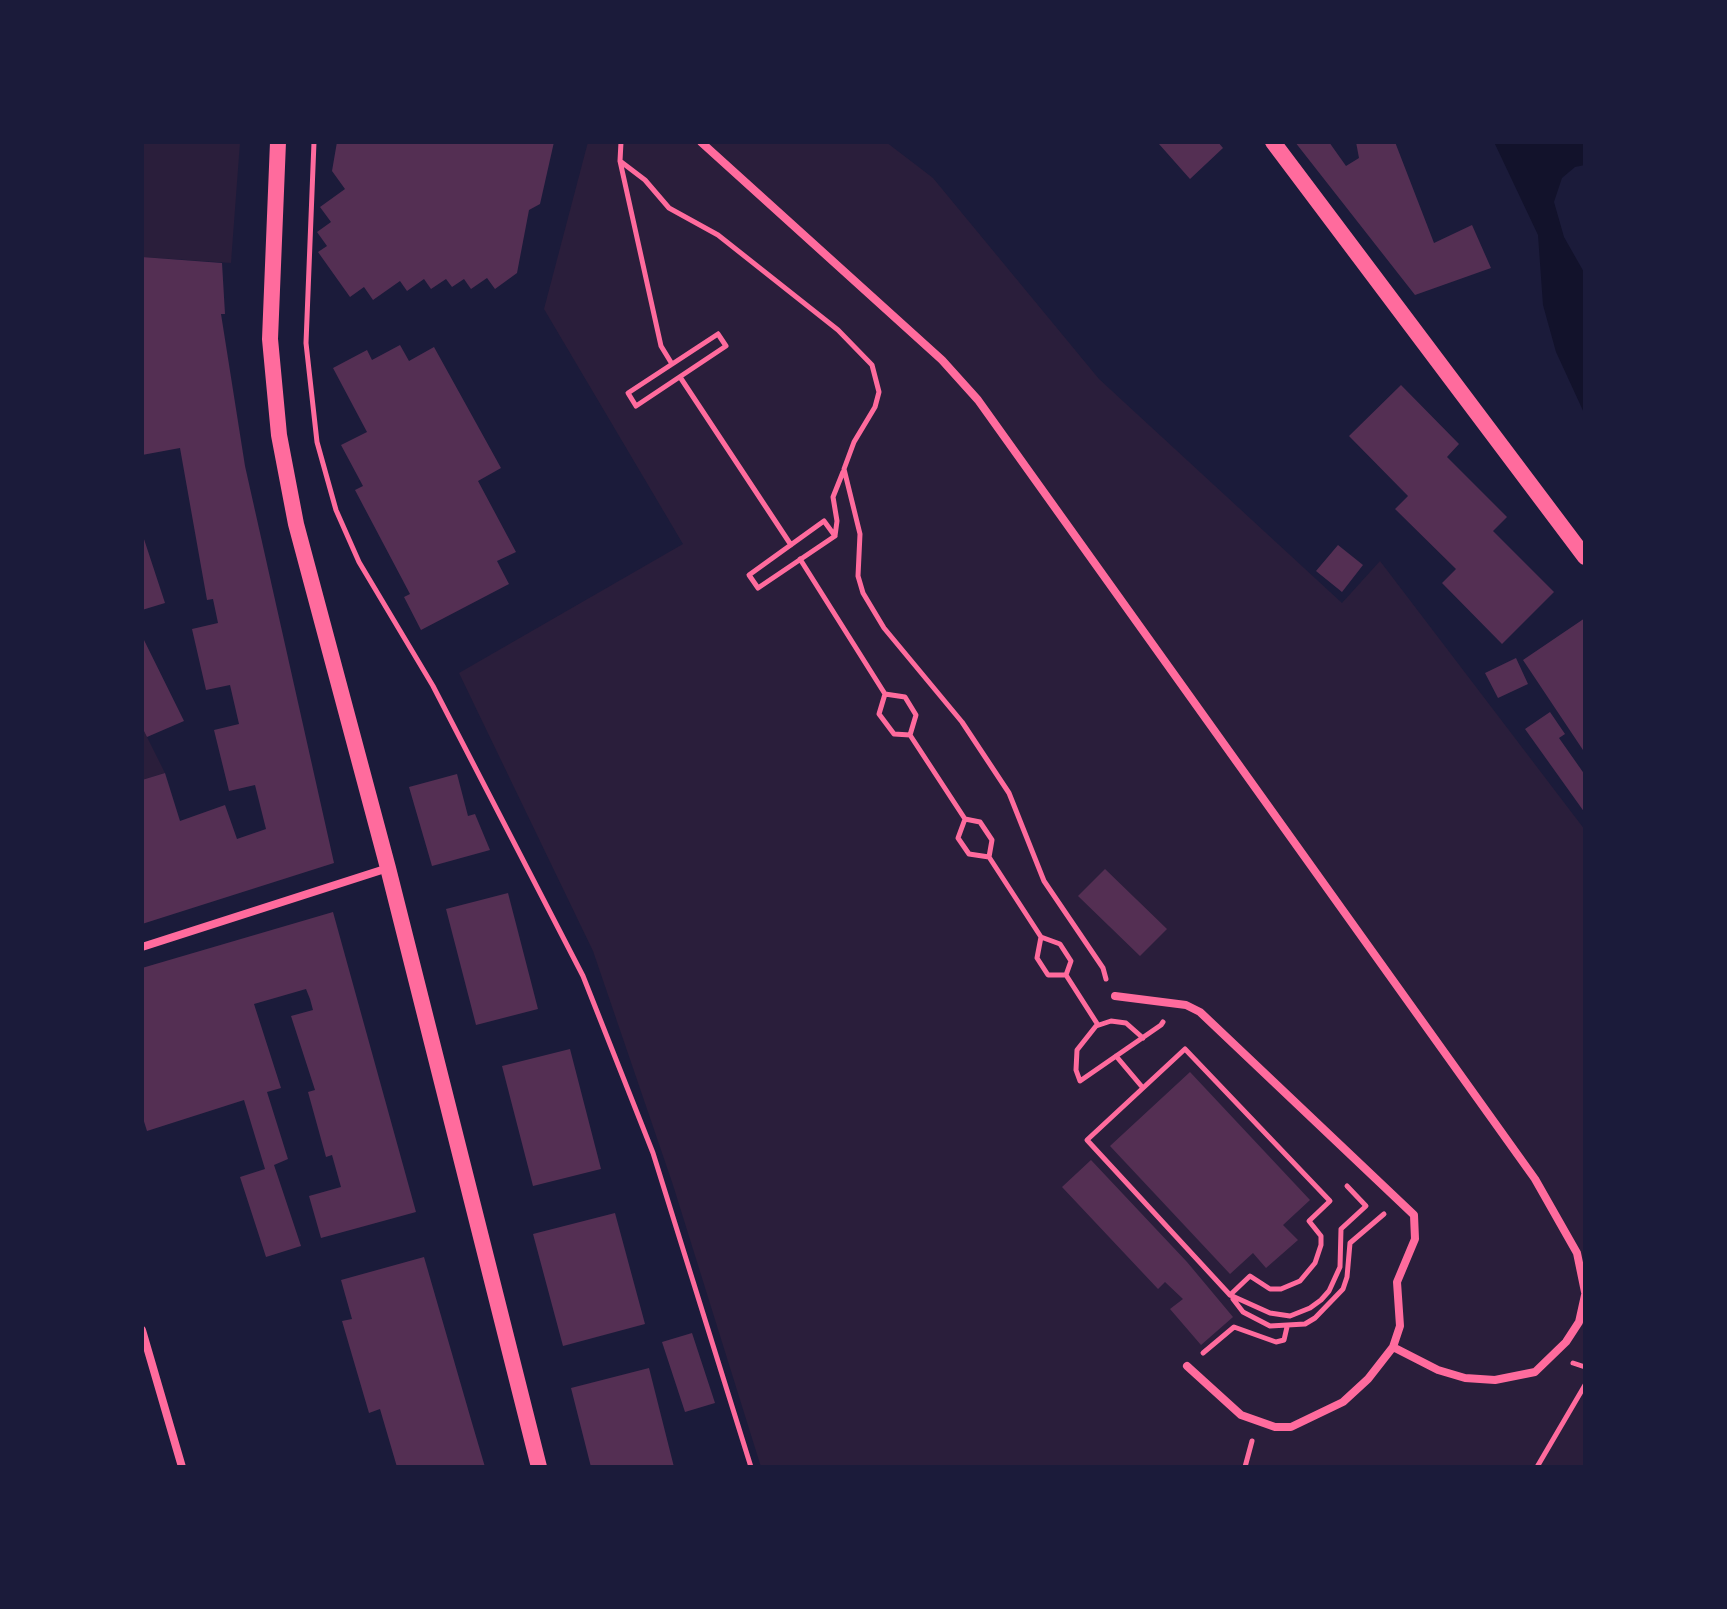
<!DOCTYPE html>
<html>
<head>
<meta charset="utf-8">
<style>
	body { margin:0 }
	#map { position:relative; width:1727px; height:1609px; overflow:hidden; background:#1b1b3a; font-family:"Space Grotesk",sans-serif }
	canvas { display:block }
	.frame { position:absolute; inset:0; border:144px solid #1b1b3a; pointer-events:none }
</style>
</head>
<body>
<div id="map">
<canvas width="1727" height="1609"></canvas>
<div class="frame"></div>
</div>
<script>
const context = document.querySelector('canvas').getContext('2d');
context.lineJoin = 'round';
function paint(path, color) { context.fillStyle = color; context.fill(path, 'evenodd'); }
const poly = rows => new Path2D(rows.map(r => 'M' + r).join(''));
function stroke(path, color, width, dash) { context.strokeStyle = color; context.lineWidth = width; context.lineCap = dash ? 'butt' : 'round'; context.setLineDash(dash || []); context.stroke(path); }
const green = poly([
	[142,142,240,142,231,263,142,257],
	[588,142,886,142,933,178,1099,379,1342,603,1380,561,1585,830,1585,1467,761,1467,673,1185,593,951,459,673,683,544,544,309],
	[142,727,165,773,142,780]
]);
const water = poly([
	[1494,142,1585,142,1585,165,1575,167,1562,178,1554,202,1564,237,1585,274,1585,415,1556,352,1543,305,1538,235]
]);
const building = poly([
	[337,142,554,142,540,204,529,210,517,273,495,289,487,278,471,289,464,279,452,287,446,279,431,289,424,279,407,291,400,281,373,300,364,287,350,297,318,252,327,246,317,232,331,222,320,207,345,189,332,171],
	[1161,142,1218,142,1223,148,1190,179,1159,144],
	[1295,142,1329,142,1346,166,1359,158,1356,142,1395,142,1434,243,1472,225,1491,268,1415,295],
	[142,257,222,263,225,314,221,314,245,466,334,863,142,924,142,780,165,773,180,821,225,805,237,839,266,829,255,785,229,791,214,730,239,724,230,685,206,690,192,629,218,623,213,599,207,600,180,448,142,455],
	[400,345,409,361,434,347,501,468,478,481,516,552,497,561,509,584,421,630,404,597,410,594,355,490,363,486,341,445,367,432,333,368,367,350,372,360],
	[1401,385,1459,444,1447,457,1507,517,1493,531,1554,592,1502,644,1442,583,1456,569,1395,509,1408,496,1349,436],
	[142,533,165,603,142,610],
	[1338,545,1363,565,1342,592,1316,571],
	[1585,618,1585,753,1523,660],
	[142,636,184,721,147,737,142,727],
	[1516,658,1528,684,1498,698,1485,673],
	[1550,712,1565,734,1559,738,1585,775,1585,813,1525,729],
	[457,774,468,816,475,814,490,850,432,866,409,787],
	[1105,869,1167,929,1140,956,1078,896],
	[508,893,538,1009,476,1025,446,909],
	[333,912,416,1212,321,1238,309,1196,341,1187,332,1155,326,1157,308,1092,315,1090,291,1016,313,1010,310,999,306,989,254,1004,281,1088,267,1092,288,1159,274,1165,301,1246,266,1257,240,1177,265,1169,244,1100,147,1131,142,1115,142,968],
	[570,1049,601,1169,533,1186,502,1066],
	[1190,1072,1310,1200,1283,1225,1298,1240,1266,1268,1253,1253,1230,1274,1110,1146],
	[1091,1160,1187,1262,1233,1317,1201,1345,1170,1309,1183,1299,1165,1282,1158,1289,1062,1187],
	[615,1213,645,1324,563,1346,533,1234],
	[424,1257,472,1423,485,1467,397,1467,380,1409,369,1413,342,1321,352,1319,341,1280],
	[692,1333,715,1403,685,1412,662,1342],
	[649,1368,674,1467,591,1467,571,1388]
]);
const path = poly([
	[314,142,306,343,317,442,336,510,359,562,433,686,583,976,653,1153,751,1467],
	[621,142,620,161,661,346,672,364],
	[620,161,645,180,669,208,718,235,838,330,872,365,879,392,875,407,854,442,844,469,860,534,858,576,863,593,884,628,962,722,1009,793,1044,881,1103,968,1106,979],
	[718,334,726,346,636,406,628,393,718,334],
	[680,377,791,545],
	[835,536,824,521,749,575,758,588,835,536,837,521,833,497,843,472],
	[800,559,885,694,879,714,894,734,910,735],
	[885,694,905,697,916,715,910,735,965,819,980,822,992,840,989,857,1041,937,1060,944,1071,961,1066,975],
	[965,819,958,838,969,854,989,857],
	[1041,937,1037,958,1048,975,1066,975],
	[1066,975,1098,1025],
	[1143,1038,1126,1023,1111,1021,1096,1026,1077,1050,1076,1070,1080,1081,1161,1025,1163,1022],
	[1116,1056,1143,1088,1087,1140,1230,1295,1250,1276,1270,1289,1281,1289,1300,1281,1315,1263,1321,1245,1321,1236,1309,1221,1330,1201,1185,1049,1143,1088],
	[1230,1295,1270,1313,1290,1316,1310,1308,1321,1300,1329,1291,1340,1267,1341,1229,1366,1206,1347,1186],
	[1233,1299,1243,1312,1270,1326,1305,1324,1315,1318,1343,1289,1347,1277,1350,1243,1384,1214],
	[1203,1353,1234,1327,1276,1342,1284,1340,1287,1327],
	[1573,1363,1585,1367],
	[1245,1467,1252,1441],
	[1537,1467,1585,1385]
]);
const minor = poly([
	[701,142,942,360,978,400,1535,1179,1577,1253,1585,1292],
	[142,947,388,868],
	[1115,996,1186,1005,1200,1012,1414,1215,1415,1239,1397,1282,1400,1326,1393,1347,1438,1370,1465,1378,1495,1380,1535,1372,1566,1342,1579,1322,1585,1295],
	[142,1330,182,1467],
	[1187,1366,1241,1415,1275,1427,1291,1427,1343,1402,1368,1379,1393,1347]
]);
const secondary = poly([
	[278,142,270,339,279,435,296,524,388,868,539,1467],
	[1273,142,1585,557]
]);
paint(green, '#2a1e3b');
paint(water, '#12122b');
paint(building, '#542f53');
stroke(path, '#ff6b9d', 5);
stroke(minor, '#ff6b9d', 8);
stroke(secondary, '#ff6b9d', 16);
</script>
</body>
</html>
